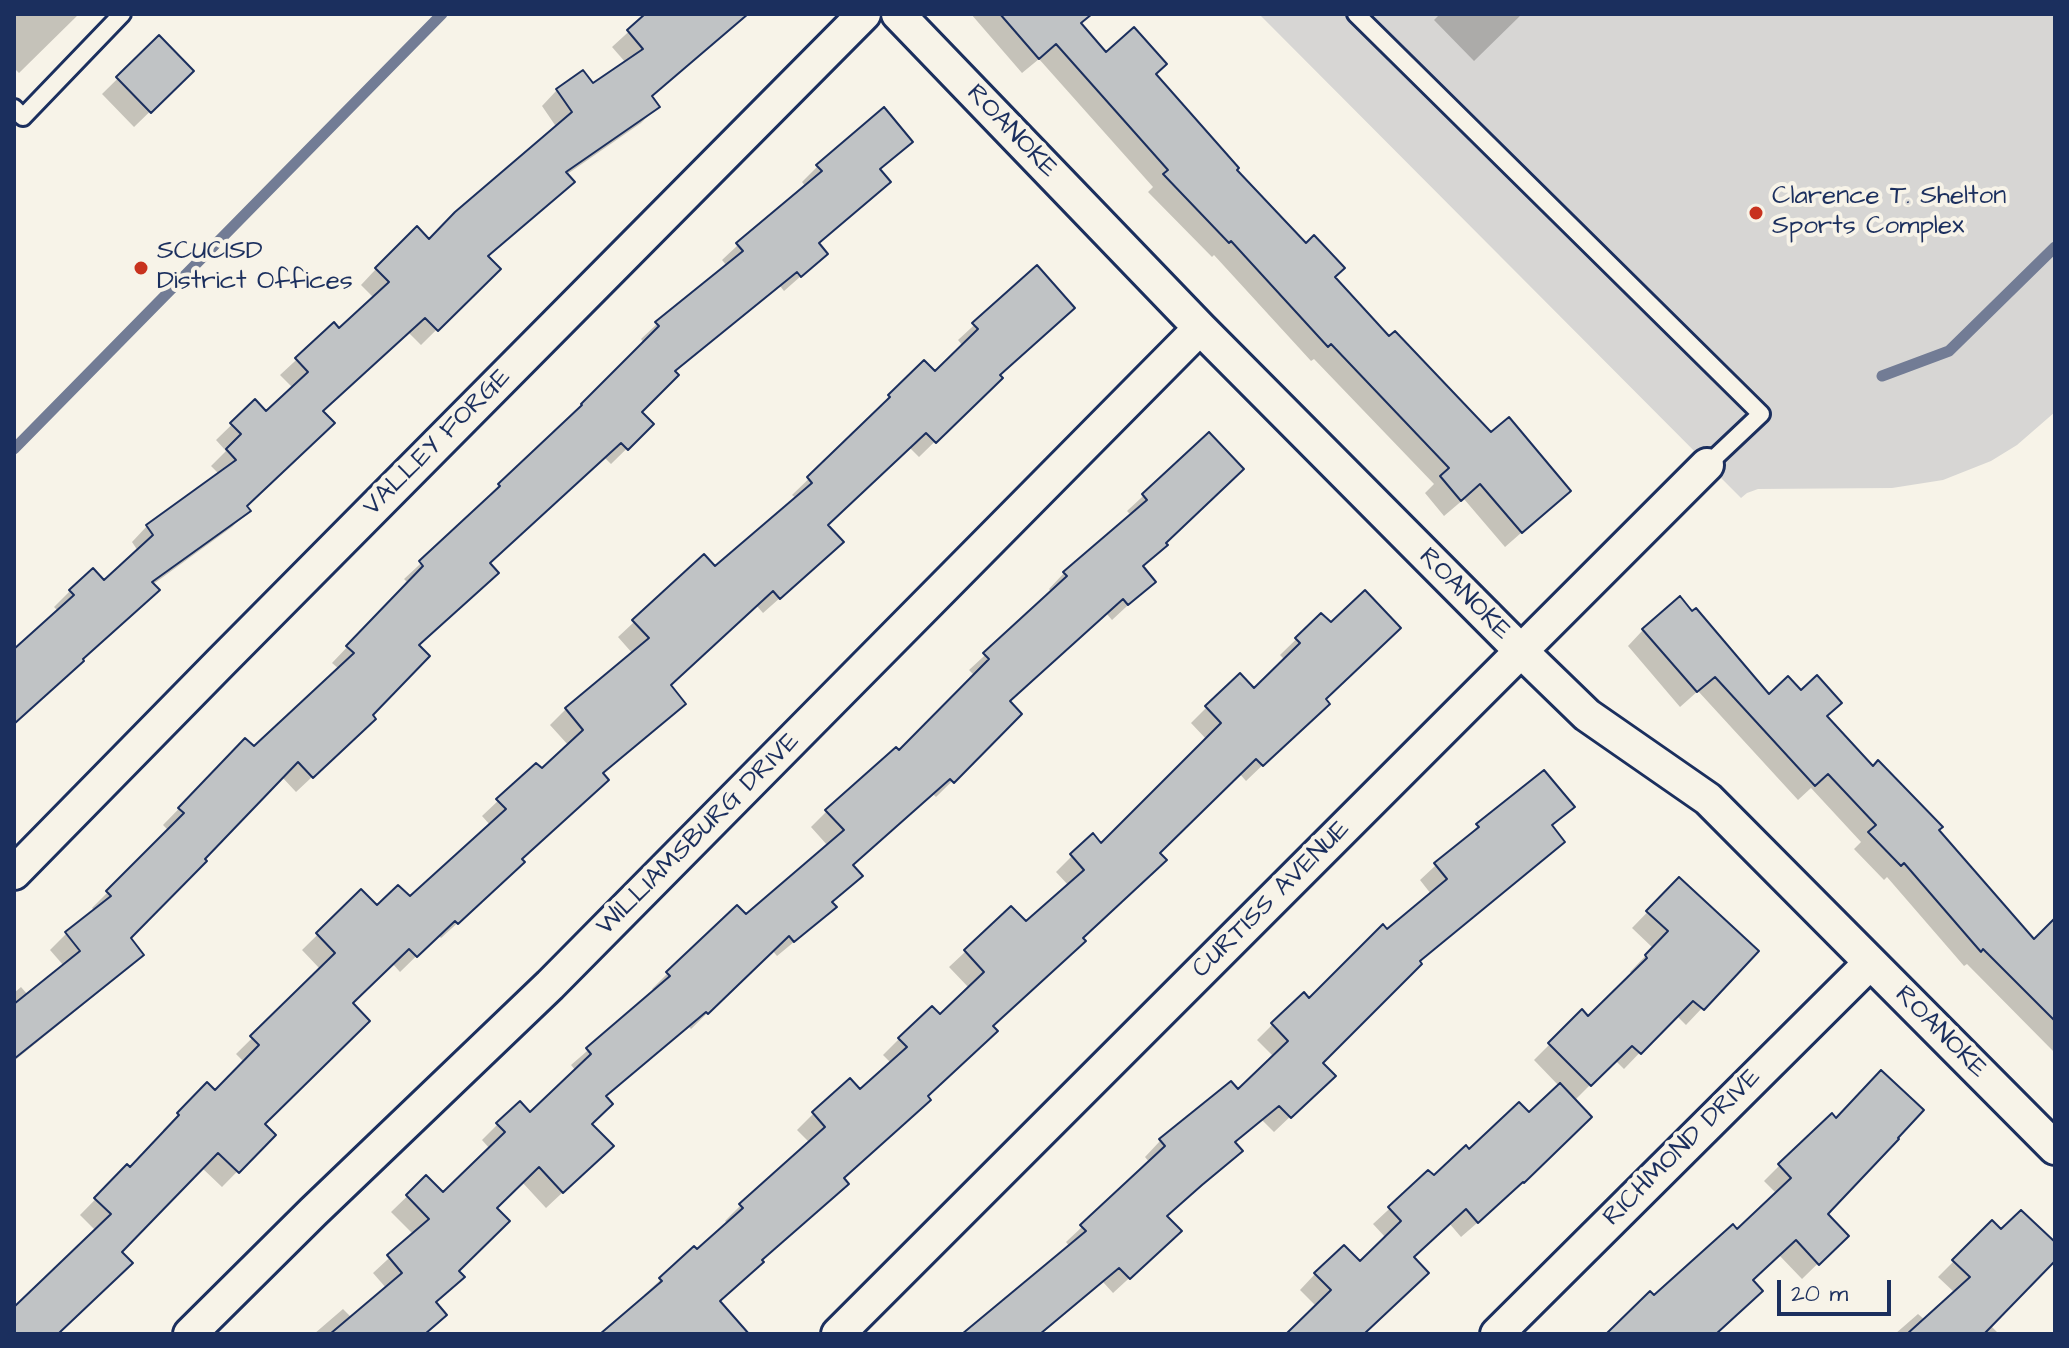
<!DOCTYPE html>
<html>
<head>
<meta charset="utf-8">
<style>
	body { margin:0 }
	#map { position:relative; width:2069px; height:1348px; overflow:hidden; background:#f7f3e8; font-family:"Architects Daughter",sans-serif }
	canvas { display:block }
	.frame { position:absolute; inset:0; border:16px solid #1b2f5e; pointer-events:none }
	.scale { position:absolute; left:1777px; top:1280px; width:114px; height:36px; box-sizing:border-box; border:4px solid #1b2f5e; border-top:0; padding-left:10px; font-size:24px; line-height:28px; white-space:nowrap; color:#1b2f5e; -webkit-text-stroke:6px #f7f3e8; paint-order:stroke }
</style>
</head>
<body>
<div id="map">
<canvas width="2069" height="1348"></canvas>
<div class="frame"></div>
<div class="scale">20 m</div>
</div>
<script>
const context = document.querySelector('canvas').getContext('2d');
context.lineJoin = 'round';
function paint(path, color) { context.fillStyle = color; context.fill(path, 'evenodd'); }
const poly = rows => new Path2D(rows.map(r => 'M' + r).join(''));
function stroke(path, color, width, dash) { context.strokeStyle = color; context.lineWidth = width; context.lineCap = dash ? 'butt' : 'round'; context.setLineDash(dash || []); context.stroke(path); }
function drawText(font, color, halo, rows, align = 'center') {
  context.font = font + ' "Architects Daughter",sans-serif'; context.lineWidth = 8; context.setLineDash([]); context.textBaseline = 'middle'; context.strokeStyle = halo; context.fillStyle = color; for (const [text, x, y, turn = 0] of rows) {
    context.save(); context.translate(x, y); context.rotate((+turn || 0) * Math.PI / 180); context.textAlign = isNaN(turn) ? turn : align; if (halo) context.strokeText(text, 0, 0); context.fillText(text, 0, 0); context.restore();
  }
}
const green = poly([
	[1259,14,2055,14,2055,412,2017,445,1991,461,1943,480,1892,488,1758,489,1747,493,1741,498]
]);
const shadow = poly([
	[14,14,79,14,19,73,14,68],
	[648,14,729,14,720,38,650,97,657,107,641,123,566,175,556,197,487,258,498,269,421,345,408,332,321,412,245,507,248,511,232,527,152,585,81,660,14,723,14,651,59,612,54,607,70,591,104,583,138,551,132,542,147,526,219,474,211,466,226,451,216,440,255,402,266,414,293,388,280,375,334,325,339,330,374,298,361,285,376,269,429,241,557,128,542,106,557,90,592,86,626,63,612,47],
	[971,14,1071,14,1106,55,1154,75,1234,170,1389,339,1491,435,1569,491,1505,547,1464,499,1444,516,1425,493,1434,484,1314,359,1311,361,1214,255,1212,257,1148,192,1153,187,1039,59,1022,73],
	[1440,14,1522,14,1474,61,1434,20],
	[159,38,192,71,134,127,102,94],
	[894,157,878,171,889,182,873,198,817,245,809,269,784,291,780,286,673,373,639,412,652,424,611,464,604,457,488,564,417,646,358,734,296,792,282,777,128,938,142,954,126,970,14,1061,14,993,21,987,28,995,64,966,50,950,66,934,95,911,92,908,169,831,163,825,245,741,254,749,339,669,332,663,408,583,404,579,486,503,484,501,499,485,567,421,644,343,641,339,657,324,727,266,722,260,738,245,806,187,802,182,818,166],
	[1036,268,998,376,1000,378,919,457,909,447,826,525,825,558,763,613,756,605,669,686,684,704,668,719,602,774,520,860,507,878,441,938,438,935,400,972,392,963,350,1003,262,1124,273,1135,222,1187,201,1167,120,1252,56,1334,14,1334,14,1302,18,1306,96,1231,80,1215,127,1167,129,1169,165,1132,163,1130,207,1085,215,1093,245,1063,236,1054,321,970,302,950,361,892,377,908,410,899,491,826,482,816,536,765,542,771,569,746,550,725,566,709,633,654,618,637,704,557,715,569,796,498,792,495,876,414,874,412,924,363,935,374,963,346,958,340],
	[1209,435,1163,543,1165,545,1141,568,1153,582,1112,620,1106,613,1008,702,1020,714,936,797,933,794,851,866,860,876,831,903,818,922,777,956,772,950,691,1029,689,1027,604,1097,590,1124,595,1162,546,1208,522,1182,494,1208,457,1271,462,1277,434,1303,425,1334,314,1334,343,1309,352,1318,387,1289,373,1273,414,1235,391,1212,426,1178,443,1195,490,1149,482,1140,498,1124,530,1115,576,1071,571,1065,655,992,652,989,668,973,745,917,828,846,811,827,827,811,899,753,975,676,969,670,1052,593,1049,589,1064,573,1132,516,1127,511],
	[1321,615,1323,700,1311,719,1246,781,1239,773,1158,853,1081,938,991,1027,926,1097,718,1302,744,1334,603,1334,646,1297,644,1295,694,1249,697,1252,728,1224,725,1221,741,1205,810,1143,797,1130,813,1114,850,1080,860,1091,891,1063,883,1055,899,1039,939,1017,970,989,949,967,1011,909,1025,924,1069,886,1056,872,1072,856,1101,846,1207,740,1191,723,1207,707,1254,691,1285,660,1280,655],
	[1643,630,1769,697,1825,717,1873,768,1936,830,2034,942,2055,928,2055,1053,1967,964,1964,966,1887,877,1884,880,1854,849,1861,842,1811,788,1798,800,1698,691,1680,707,1628,646],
	[1544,772,1572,807,1551,827,1563,842,1547,857,1418,963,1320,1063,1333,1076,1274,1132,1262,1120,1234,1143,1241,1151,1225,1167,1165,1217,1163,1247,1113,1293,1103,1282,1041,1334,968,1334,1070,1247,1066,1242,1150,1163,1145,1157,1160,1141,1230,1083,1238,1092,1274,1057,1257,1040,1273,1024,1309,1000,1431,894,1420,880,1478,826],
	[1664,895,1756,951,1686,1025,1676,1015,1624,1069,1615,1060,1574,1101,1589,1117,1507,1197,1461,1237,1449,1223,1412,1258,1362,1334,1289,1334,1317,1307,1300,1290,1315,1274,1360,1264,1386,1238,1373,1224,1428,1173,1434,1178,1469,1152,1529,1115,1559,1086,1534,1060,1582,1012,1588,1019,1633,975,1630,972,1653,948,1632,928],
	[1780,1165,1846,1236,1802,1279,1779,1255,1696,1334,1609,1334,1737,1232,1777,1194,1764,1181],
	[1992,1223,2001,1232,2055,1245,2055,1258,1990,1325,1999,1334,1895,1334,1918,1314,1925,1320,1955,1293,1938,1277]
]);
const stream = poly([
	[1882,376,1949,351,2055,247],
	[14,449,442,14]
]);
const building = poly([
	[645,14,748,14,652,96,660,107,566,172,575,182,488,256,501,269,438,331,425,318,323,411,335,423,247,506,251,511,152,582,160,590,83,659,84,661,14,724,14,649,74,595,69,590,93,568,104,580,153,535,146,525,236,460,226,449,241,434,230,423,255,399,266,411,308,372,295,358,334,322,339,328,389,282,375,268,417,226,429,239,455,212,572,112,556,89,583,70,593,83,643,49,627,30,645,14],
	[1000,14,1092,14,1081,23,1106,52,1134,27,1167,64,1156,74,1239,168,1237,170,1306,243,1314,235,1345,268,1335,277,1389,336,1395,331,1491,432,1509,417,1571,491,1522,533,1480,484,1461,501,1440,476,1449,468,1331,344,1328,347,1231,241,1229,243,1163,174,1168,170,1056,44,1039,59,1000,14],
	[159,35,194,71,151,113,116,77,159,35],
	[884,107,913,142,880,169,891,182,819,243,828,254,801,277,797,272,675,371,679,375,642,412,654,424,628,450,621,443,490,563,499,573,419,645,430,656,373,715,376,719,313,778,298,762,205,859,207,861,131,938,144,955,14,1059,14,1004,80,951,65,932,111,896,106,891,184,813,178,808,245,738,254,746,354,653,346,646,423,566,419,561,500,486,498,484,582,405,581,404,659,326,655,322,743,251,736,243,822,171,816,165,884,107],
	[1037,265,1075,308,1000,375,1003,378,936,443,926,433,828,525,844,542,780,599,773,591,671,685,686,704,603,773,609,780,522,859,525,862,458,924,455,921,417,957,409,949,353,1003,370,1021,265,1124,276,1135,239,1173,218,1153,122,1252,133,1263,58,1334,14,1334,14,1307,111,1214,94,1198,127,1164,130,1167,179,1115,177,1113,207,1082,215,1090,259,1045,250,1036,335,953,316,933,361,889,377,905,398,885,410,896,506,809,496,799,536,763,542,768,583,730,565,708,649,638,632,620,704,554,715,566,812,483,807,477,890,397,888,395,924,360,935,371,978,329,972,323,1037,265],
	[1209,432,1244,469,1166,543,1168,545,1143,566,1156,582,1128,605,1123,599,1010,701,1022,714,954,783,950,779,853,865,863,876,832,902,837,907,794,942,789,936,708,1014,706,1012,606,1096,613,1104,592,1124,614,1146,563,1193,539,1167,497,1208,510,1221,459,1271,465,1277,436,1302,447,1315,425,1334,330,1334,402,1273,387,1255,429,1219,406,1195,426,1175,443,1192,505,1132,496,1123,520,1101,530,1112,591,1054,586,1048,670,976,666,972,737,905,746,914,844,830,825,810,896,747,899,750,989,659,983,653,1067,576,1063,572,1147,500,1142,494,1209,432],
	[1365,590,1401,628,1326,699,1330,704,1263,766,1256,759,1160,853,1167,860,1083,938,1086,941,993,1026,998,1031,928,1096,931,1100,844,1178,849,1184,762,1260,764,1262,720,1301,749,1334,600,1334,662,1281,659,1278,694,1246,697,1249,743,1208,739,1204,825,1127,812,1112,850,1078,860,1089,907,1047,898,1038,932,1006,940,1014,984,972,964,950,1011,906,1026,921,1084,870,1070,854,1093,833,1101,843,1221,723,1205,706,1240,673,1254,688,1300,643,1295,638,1321,613,1331,622,1365,590],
	[1680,596,1692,611,1696,608,1769,694,1788,676,1801,690,1817,675,1842,703,1827,716,1873,766,1878,760,1943,827,1939,830,2034,939,2055,918,2055,1021,1983,949,1981,952,1904,863,1901,866,1868,832,1876,825,1828,774,1815,786,1715,677,1697,692,1642,629,1680,596],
	[1544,770,1575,807,1552,825,1565,842,1420,961,1422,964,1323,1063,1336,1076,1291,1118,1279,1106,1235,1142,1243,1151,1202,1185,1167,1216,1182,1231,1130,1279,1119,1268,1040,1334,962,1334,1086,1231,1080,1225,1165,1146,1159,1139,1231,1081,1238,1089,1288,1041,1271,1023,1304,992,1309,998,1383,924,1387,929,1447,879,1434,863,1479,827,1476,824,1544,770],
	[1679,877,1759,951,1704,1010,1693,1001,1641,1054,1632,1046,1591,1086,1548,1043,1582,1009,1588,1016,1647,958,1645,955,1668,931,1646,911,1679,877],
	[1881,1070,1924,1110,1898,1138,1899,1139,1828,1214,1849,1236,1819,1265,1796,1240,1753,1280,1763,1291,1716,1334,1606,1334,1650,1291,1654,1295,1733,1224,1737,1229,1791,1178,1778,1164,1832,1113,1836,1118,1881,1070],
	[1560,1083,1592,1117,1524,1183,1523,1182,1478,1223,1466,1209,1414,1257,1429,1273,1364,1334,1286,1334,1331,1290,1314,1273,1344,1245,1360,1261,1401,1221,1388,1207,1428,1170,1434,1175,1466,1145,1469,1149,1519,1102,1529,1112,1560,1083],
	[2021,1210,2055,1242,2055,1261,1984,1334,1907,1334,1970,1277,1952,1260,1992,1220,2001,1229,2021,1210]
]);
const lane = poly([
	[1356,14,1761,414,1707,465],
	[14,108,23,117,122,14]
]);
const street = poly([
	[898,14,1200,328,1521,651,1587,715,1708,799,2055,1148],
	[14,873,221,662,864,14],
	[190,1334,313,1212,550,985,1200,328],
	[838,1334,1707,465],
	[1497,1334,1870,963]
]);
const markers = [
	[1756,213,8,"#c8321e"],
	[141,268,8,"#c8321e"]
];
const streetNames = [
	["ROANOKE",1011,132,46],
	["VALLEY FORGE",438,443,-45],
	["ROANOKE",1464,595,45],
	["WILLIAMSBURG DRIVE",699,835,-45],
	["CURTISS AVENUE",1272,900,-45],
	["ROANOKE",1940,1033,45],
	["RICHMOND DRIVE",1683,1148,-45]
];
const poiNames = [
	["Clarence T. Shelton",1772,198],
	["Sports Complex",1772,228],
	["SCUCISD",157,253],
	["District Offices",157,283]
];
paint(green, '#d7d6d4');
paint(shadow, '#0003');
stroke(stream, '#727c95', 11);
paint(building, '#c0c3c5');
stroke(building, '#1b2f5e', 2);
stroke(lane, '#1b2f5e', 22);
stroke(street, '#1b2f5e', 38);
stroke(lane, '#f7f3e8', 16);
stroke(street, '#f7f3e8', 32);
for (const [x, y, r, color] of markers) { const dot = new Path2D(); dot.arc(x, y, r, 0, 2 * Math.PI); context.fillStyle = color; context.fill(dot); stroke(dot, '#f7f3e8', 3); }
drawText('26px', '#1b2f5e', '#f7f3e8', streetNames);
drawText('26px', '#1b2f5e', '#f7f3e8', poiNames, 'left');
</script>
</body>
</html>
